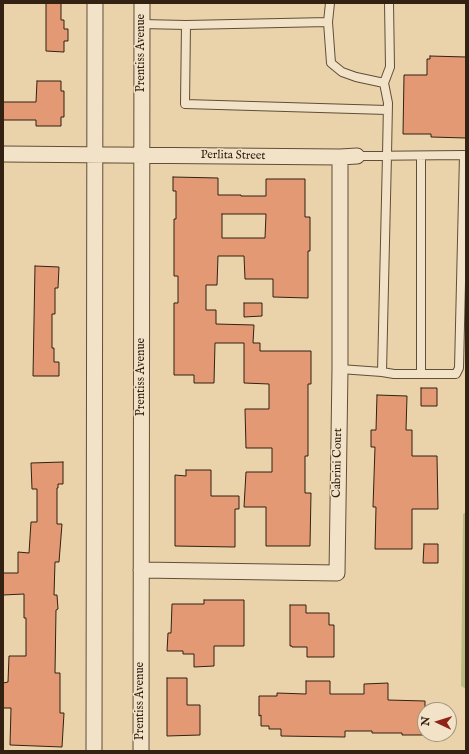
<!DOCTYPE html>
<html>
<head>
<meta charset="utf-8">
<style>
	body { margin:0 }
	#map { position:relative; width:469px; height:754px; overflow:hidden; background:#ead3aa; font-family:"IM FELL English",serif }
	canvas { display:block }
	.frame { position:absolute; inset:0; border:4px solid #332112; pointer-events:none }
	.north { position:absolute; left:417px; top:702px; width:40px; height:40px; box-sizing:border-box; background:#f1e2c8; border:1px solid #a5957f; border-radius:50%; rotate:274deg; font-size:11px; font-weight:700; line-height:16px; text-align:center; color:#332112 }
	.north::after { content:''; display:block; margin:auto; width:14px; height:18px; background:#8f2418; clip-path:polygon(50% 0,100% 100%,50% 72%,0 100%) }
</style>
</head>
<body>
<div id="map">
<canvas width="469" height="754"></canvas>
<div class="frame"></div>
<div class="north">N</div>
</div>
<script>
const context = document.querySelector('canvas').getContext('2d');
context.lineJoin = 'round';
function paint(path, color) { context.fillStyle = color; context.fill(path, 'evenodd'); }
const poly = rows => new Path2D(rows.map(r => 'M' + r).join(''));
function stroke(path, color, width, dash) { context.strokeStyle = color; context.lineWidth = width; context.lineCap = dash ? 'butt' : 'round'; context.setLineDash(dash || []); context.stroke(path); }
function drawText(font, color, halo, rows, align = 'center') {
  context.font = font + ' "IM FELL English",serif'; context.lineWidth = 3; context.setLineDash([]); context.textBaseline = 'middle'; context.strokeStyle = halo; context.fillStyle = color; for (const [text, x, y, turn = 0] of rows) {
    context.save(); context.translate(x, y); context.rotate((+turn || 0) * Math.PI / 180); context.textAlign = isNaN(turn) ? turn : align; if (halo) context.strokeText(text, 0, 0); context.fillText(text, 0, 0); context.restore();
  }
}
const green = poly([
	[466,512,466,689,461,686,463,514]
]);
const building = poly([
	[46,3,61,3,61,20,64,20,64,29,68,29,68,41,64,41,64,52,46,51,46,3],
	[430,56,466,57,466,138,431,137,431,134,403,134,404,75,427,75,427,59,430,59,430,56],
	[37,81,61,81,61,91,64,91,64,117,61,117,61,126,36,126,36,120,3,120,3,102,36,102,37,81],
	[173,177,218,178,218,195,241,195,241,196,266,196,266,179,305,179,305,217,310,217,310,251,308,251,308,298,273,297,273,279,245,279,244,256,218,256,217,285,206,285,206,310,216,310,216,324,254,325,253,343,260,343,260,351,311,351,311,384,308,384,308,456,305,456,305,493,311,493,310,546,266,546,266,507,244,507,246,472,272,472,272,448,246,448,245,409,269,409,269,384,244,383,244,343,215,343,214,383,194,383,194,375,174,375,174,303,178,303,178,276,174,276,174,219,176,219,176,191,173,191,173,177],
	[222,214,266,214,265,238,222,238,222,214],
	[35,266,59,267,58,288,55,288,55,314,52,314,52,348,54,348,54,362,59,362,59,376,33,376,35,266],
	[244,303,262,303,262,316,244,317,244,303],
	[421,388,437,388,437,406,421,406,421,388],
	[377,395,407,396,406,430,412,430,412,456,437,456,438,509,412,509,412,549,375,549,376,507,373,507,375,447,371,447,371,430,376,430,377,395],
	[63,462,63,484,58,484,58,488,57,488,57,524,62,524,59,562,55,562,54,595,57,595,58,609,56,610,55,673,60,673,60,713,64,713,62,747,10,745,11,708,3,708,3,683,8,682,9,656,26,656,26,618,24,618,24,594,3,595,3,573,18,573,18,552,29,553,31,522,37,522,37,489,32,489,31,463,63,462],
	[186,470,211,470,211,496,239,496,239,509,235,509,235,547,175,546,175,475,186,476,186,470],
	[424,544,438,544,438,563,423,563,424,544],
	[204,600,244,600,244,646,214,646,214,666,194,667,194,654,183,654,183,651,167,651,168,633,171,633,172,604,204,604,204,600],
	[290,605,306,605,306,613,329,613,329,625,334,625,334,657,307,657,307,647,292,647,292,646,290,646,290,605],
	[167,678,187,678,187,705,200,705,200,735,167,736,167,678],
	[306,681,330,681,330,694,364,694,364,684,388,683,388,700,425,701,425,735,402,735,402,733,372,733,372,731,345,731,345,737,281,736,281,729,269,729,269,726,261,726,261,715,259,716,259,696,277,696,277,693,306,694,306,681]
]);
const service = poly([
	[328,22,330,3],
	[142,24,186,25,328,22,331,63,342,72,356,77,384,83,388,103,387,155,382,372],
	[186,25,185,104,387,110],
	[384,83,390,67,389,3],
	[340,369,382,372,394,374,456,374,459,368,464,155,357,156],
	[421,374,421,156]
]);
const minor = poly([
	[3,154,340,157,357,156],
	[141,570,337,573,340,369,340,157],
	[94,751,95,3],
	[141,751,142,3]
]);
const streetNames = [
	["Prentiss Avenue",142,53,-90],
	["Perlita Street",233,156,1],
	["Prentiss Avenue",142,377,-90],
	["Cabrini Court",338,463,-89],
	["Prentiss Avenue",141,701,-90]
];
paint(green, '#bdbb84');
paint(building, '#e29974');
stroke(building, '#332112', 1);
stroke(service, '#614e38', 10);
stroke(minor, '#614e38', 17);
stroke(service, '#f1e2c8', 8);
stroke(minor, '#f1e2c8', 15);
drawText('12px', '#332112', '#f1e2c8', streetNames);
</script>
</body>
</html>
